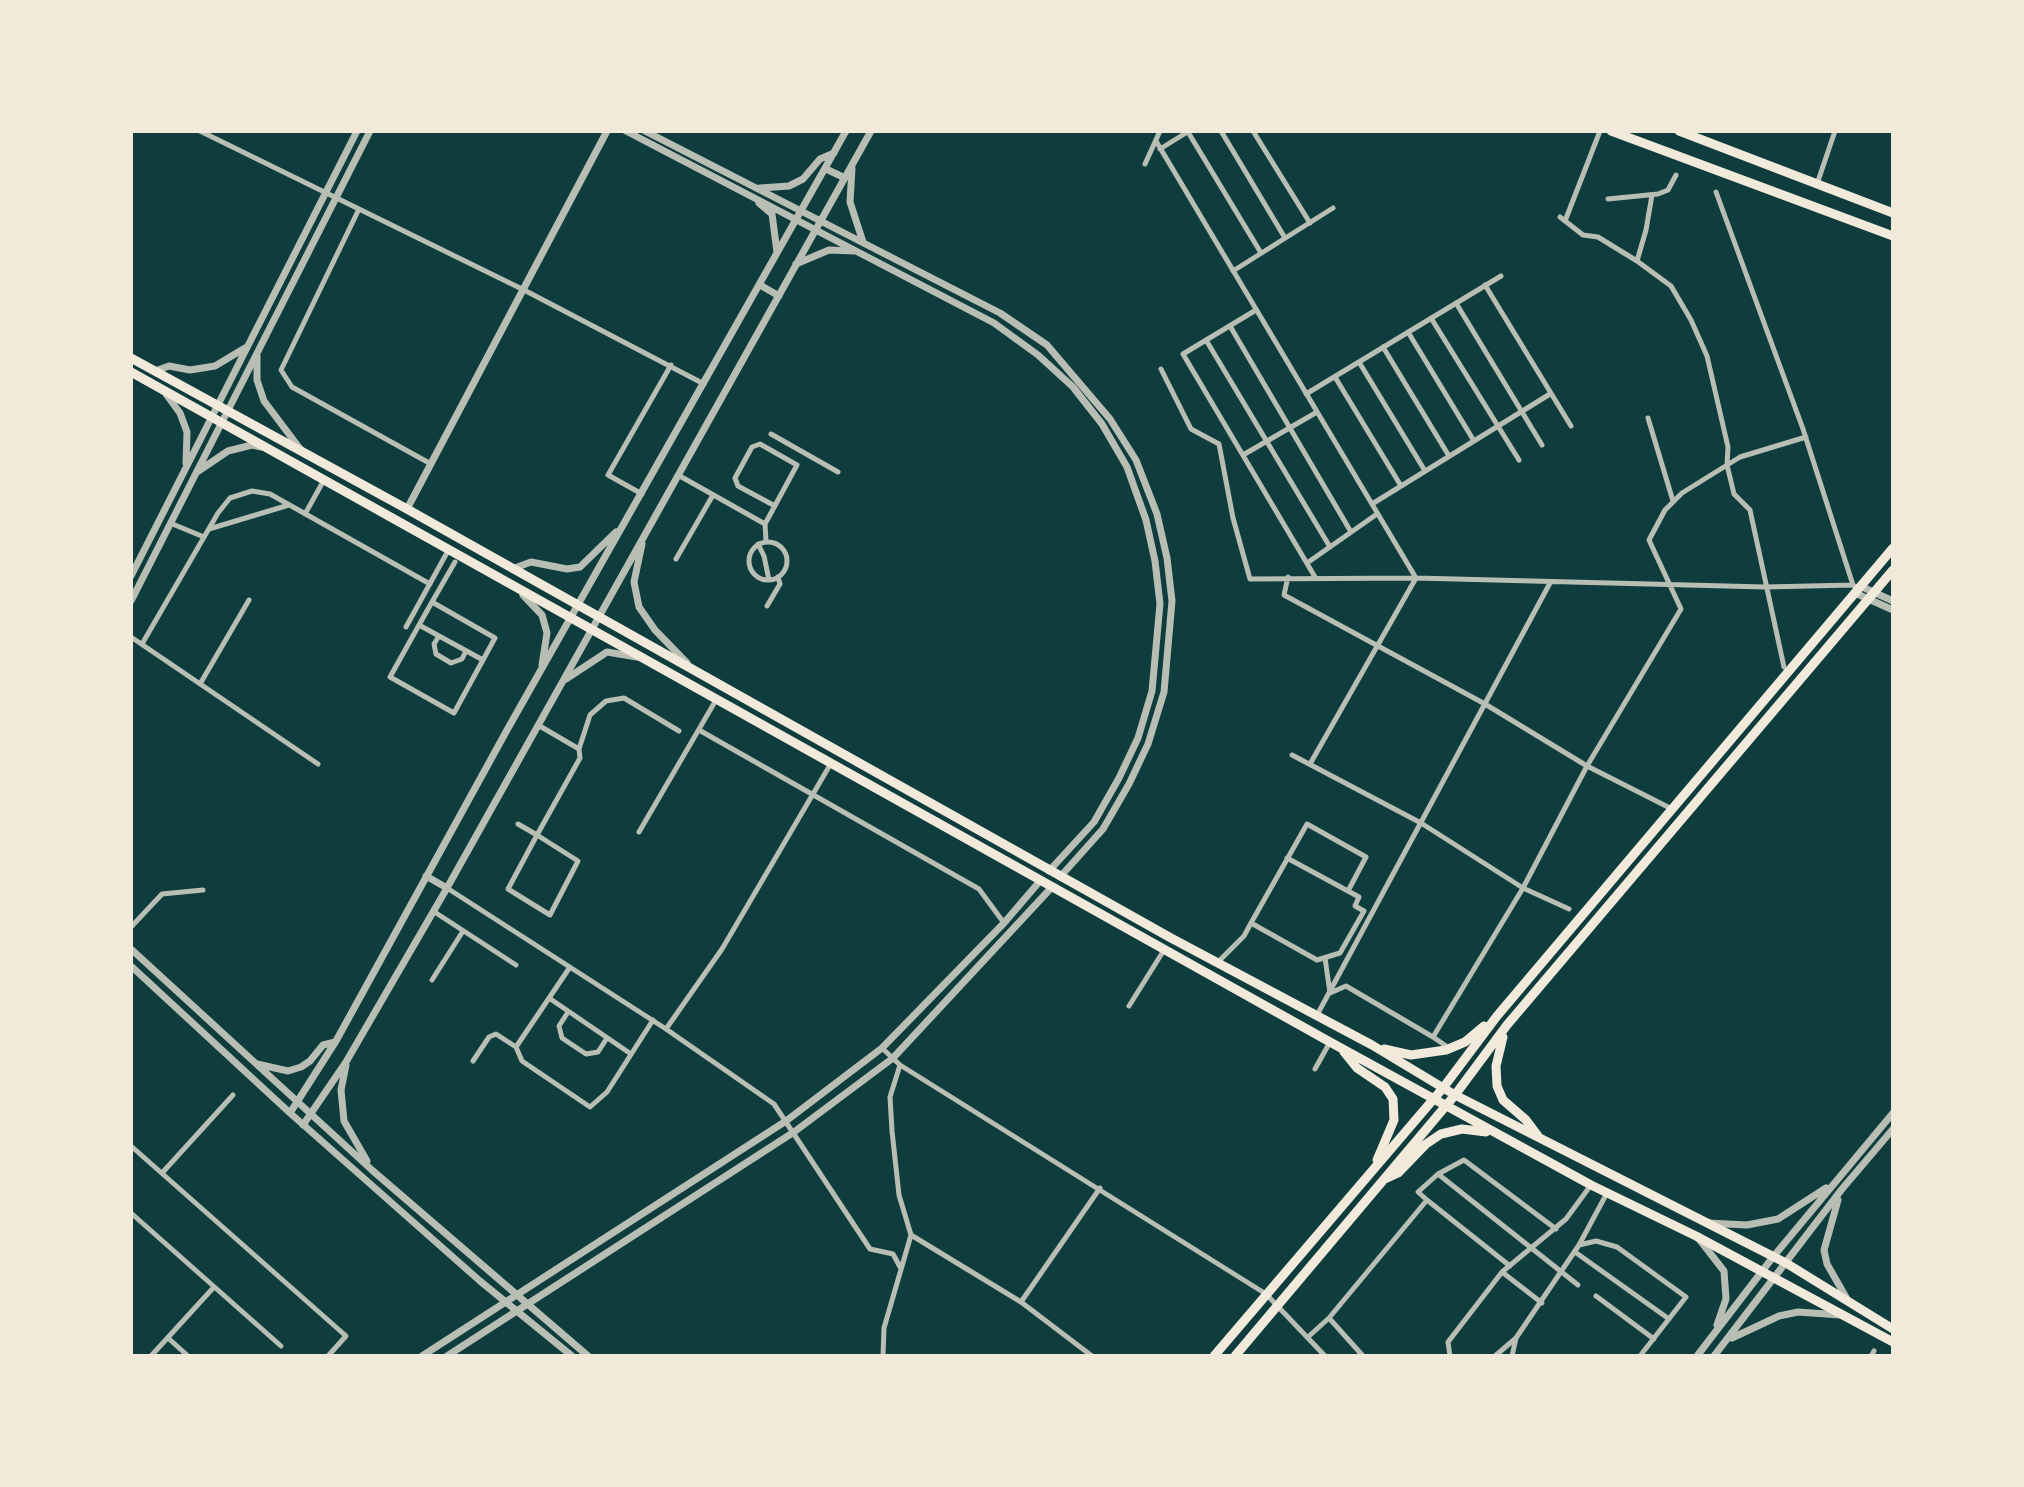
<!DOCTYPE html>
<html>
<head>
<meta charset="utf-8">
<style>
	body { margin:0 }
	#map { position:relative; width:2024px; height:1487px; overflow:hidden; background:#0f3d3e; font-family:"Fira Sans Condensed",sans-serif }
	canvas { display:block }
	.frame { position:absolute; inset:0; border:133px solid #f1e9da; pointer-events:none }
</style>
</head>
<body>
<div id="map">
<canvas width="2024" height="1487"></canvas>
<div class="frame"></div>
</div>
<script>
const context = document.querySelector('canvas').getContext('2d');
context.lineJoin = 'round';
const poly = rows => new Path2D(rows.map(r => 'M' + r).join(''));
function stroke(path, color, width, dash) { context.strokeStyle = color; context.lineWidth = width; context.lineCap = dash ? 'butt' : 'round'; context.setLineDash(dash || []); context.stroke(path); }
const minor = poly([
	[200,131,524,290,704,384],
	[1221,131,1285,238],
	[1253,131,1310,223],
	[1188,132,1261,253],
	[1156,141,1416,578,1310,764],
	[1160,149,1189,131],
	[1145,164,1160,131],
	[1817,184,1835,131],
	[1716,192,1803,429,1853,585],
	[1608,199,1658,194,1668,190,1676,175],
	[359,209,281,370,292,387,431,464],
	[1560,217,1583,235,1598,237,1637,261,1671,286,1691,320,1707,356,1728,447,1727,465,1734,494,1750,510,1784,667],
	[1565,221,1600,131],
	[1637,261,1646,230,1652,195],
	[1233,271,1333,208],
	[1485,285,1571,426],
	[1456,303,1542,445],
	[1256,310,1183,354,1315,577],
	[1431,318,1519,460],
	[1230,326,1351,532],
	[1408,332,1474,441],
	[1206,340,1330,547],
	[1383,347,1449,456],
	[1359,362,1425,471],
	[1161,369,1191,429,1219,444,1233,518,1250,579,1416,578,1765,587,1853,585,1858,589],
	[1335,377,1401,486],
	[1306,394,1501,276],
	[1648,418,1673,501],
	[771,434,838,472],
	[1243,455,1317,412],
	[678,475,765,524],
	[642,494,608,475,671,365],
	[1372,504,1550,394],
	[305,514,324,480],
	[170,523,204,537],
	[209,529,289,505],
	[766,541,765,524,797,465,760,444,752,447,735,478,738,486,775,506],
	'749 561a19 19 0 1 1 38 0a19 19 0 1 1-38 0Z',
	[758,544,764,556,769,580],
	[676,559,713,495],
	[1307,563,1377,514],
	[1288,577,1284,595,1485,704,1587,766,1672,809],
	[432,602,495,638,454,713,390,677,419,625,432,602,455,562],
	[767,606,780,584,778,577],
	[419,625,483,660],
	[406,627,449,549],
	[439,636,434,644,436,654,451,663,462,659,466,651],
	[131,637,318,764],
	[142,644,218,513,230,498,252,491,270,494,430,584],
	[200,684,249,600],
	[538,725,579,749],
	[699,730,979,889,1004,923],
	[1292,755,1421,823,1523,888,1569,909],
	[518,824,537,835,578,861,550,915,508,889,537,835,580,758,579,749,590,715,606,701,624,698,679,731],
	[639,832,716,700],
	[1287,858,1359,897,1355,906,1364,911,1340,953,1317,960,1251,923,1307,824,1366,857,1348,891],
	[447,888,666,1029,774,1104,870,1249,893,1254,900,1267],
	[433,911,516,965],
	[131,927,162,894,203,890],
	[1325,958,1330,993,1346,986,1433,1037],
	[1217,963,1244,936,1251,923],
	[570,967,516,1047,522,1061,590,1107,607,1092,653,1020],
	[432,980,463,931],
	[549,998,631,1054],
	[1129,1006,1164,950],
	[568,1012,559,1026,562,1038,586,1054,598,1052,607,1038],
	[1316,1017,1550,583],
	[666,1029,722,949,830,765],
	[882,1048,900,1065,1266,1294,1325,1356],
	[1446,1050,1446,1046,1433,1037,1523,888,1587,766,1681,609,1649,540,1665,510,1682,493,1740,457,1806,437],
	[473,1061,489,1037,496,1034,516,1047],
	[1315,1069,1330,1042],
	[131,1146,346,1336,328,1356],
	[162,1173,233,1095],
	[1438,1174,1578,1285],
	[1427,1200,1418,1192,1438,1174,1464,1160,1556,1229],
	[131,1213,281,1346],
	[911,1235,1021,1302,1100,1188],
	[1579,1245,1607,1193],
	[1575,1252,1669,1319],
	[1502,1272,1542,1303],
	[1596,1296,1654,1339],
	[1021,1302,1092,1356],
	[1329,1318,1363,1356],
	[1308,1337,1329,1318,1427,1200,1510,1266],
	[168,1338,188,1356],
	[151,1356,214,1287],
	[883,1356,884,1328,911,1235,899,1195,892,1131,890,1097,900,1065],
	[1450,1356,1448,1342,1502,1272,1566,1219,1591,1185],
	[1495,1356,1516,1338,1579,1245,1596,1241,1617,1247,1686,1297,1640,1356],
	[1512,1356,1516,1338],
	[1871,1356,1874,1351]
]);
const tertiary = poly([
	[626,131,994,323,1038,355,1073,387,1102,424,1127,467,1146,520,1155,561,1160,604,1152,691,1138,738,1119,778,1094,822,1049,871],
	[645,131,1000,313,1047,345,1110,419,1136,460,1157,514,1167,558,1172,601,1164,692,1148,744,1129,784,1103,829,1060,877],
	[852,168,850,202,863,242],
	[826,169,845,178],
	[760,188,789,186,803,179,820,159,834,153],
	[759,203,772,214,777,252],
	[796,264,829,250,855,251],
	[760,285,779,296],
	[257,356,257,380,264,401,301,450],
	[155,371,169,366,190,370,215,366,245,348],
	[166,394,180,413,187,432,186,463],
	[197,472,228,451,252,445,261,447],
	[407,509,607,131],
	[642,544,634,582,639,607,655,630,687,663],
	[512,569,531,562,567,569,580,567,616,532],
	[131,576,357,131],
	[1860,586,1893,601],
	[1855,593,1893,610],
	[523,595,542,615,547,633,542,665],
	[131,601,370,131],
	[566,679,607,652,637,657],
	[426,876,447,888],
	[131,949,373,1171,588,1356],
	[131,966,290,1113,480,1281,572,1356],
	[257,1064,288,1071,301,1067,310,1061,323,1045,335,1042],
	[346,1065,341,1090,344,1121,367,1161],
	[290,1113,336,1041,507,730,846,131],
	[303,1125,346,1062,447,888,871,131],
	[1838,1200,1824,1250,1827,1264,1847,1299],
	[1708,1223,1747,1225,1778,1219,1826,1188],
	[1699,1239,1724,1271,1726,1299,1717,1325],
	[1732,1338,1779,1316,1798,1312,1840,1315],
	[422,1356,786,1121,882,1048,1004,923,1040,881],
	[447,1356,794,1132,893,1058,1052,887],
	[1697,1356,1773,1257,1893,1113],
	[1714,1356,1842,1189,1893,1129]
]);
const primary = poly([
	[1611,131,1893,236],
	[1679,131,1893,213],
	[131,358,407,509,1171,938,1372,1045,1455,1095,1786,1263,1893,1329],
	[131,372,1330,1042,1591,1185,1696,1236,1893,1342],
	[1503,1037,1496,1066,1497,1086,1503,1100,1526,1120,1538,1136],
	[1384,1049,1411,1055,1446,1050,1465,1042,1484,1026],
	[1344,1052,1357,1068,1385,1087,1393,1099,1394,1120,1377,1160],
	[1385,1179,1398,1173,1426,1144,1441,1134,1462,1129,1486,1132],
	[1214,1356,1443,1088,1497,1016,1893,548],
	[1235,1356,1455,1095,1507,1025,1893,570]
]);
stroke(minor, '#b8beb3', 5);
stroke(tertiary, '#b8beb3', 7);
stroke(primary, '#f1e9da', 9);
</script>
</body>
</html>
